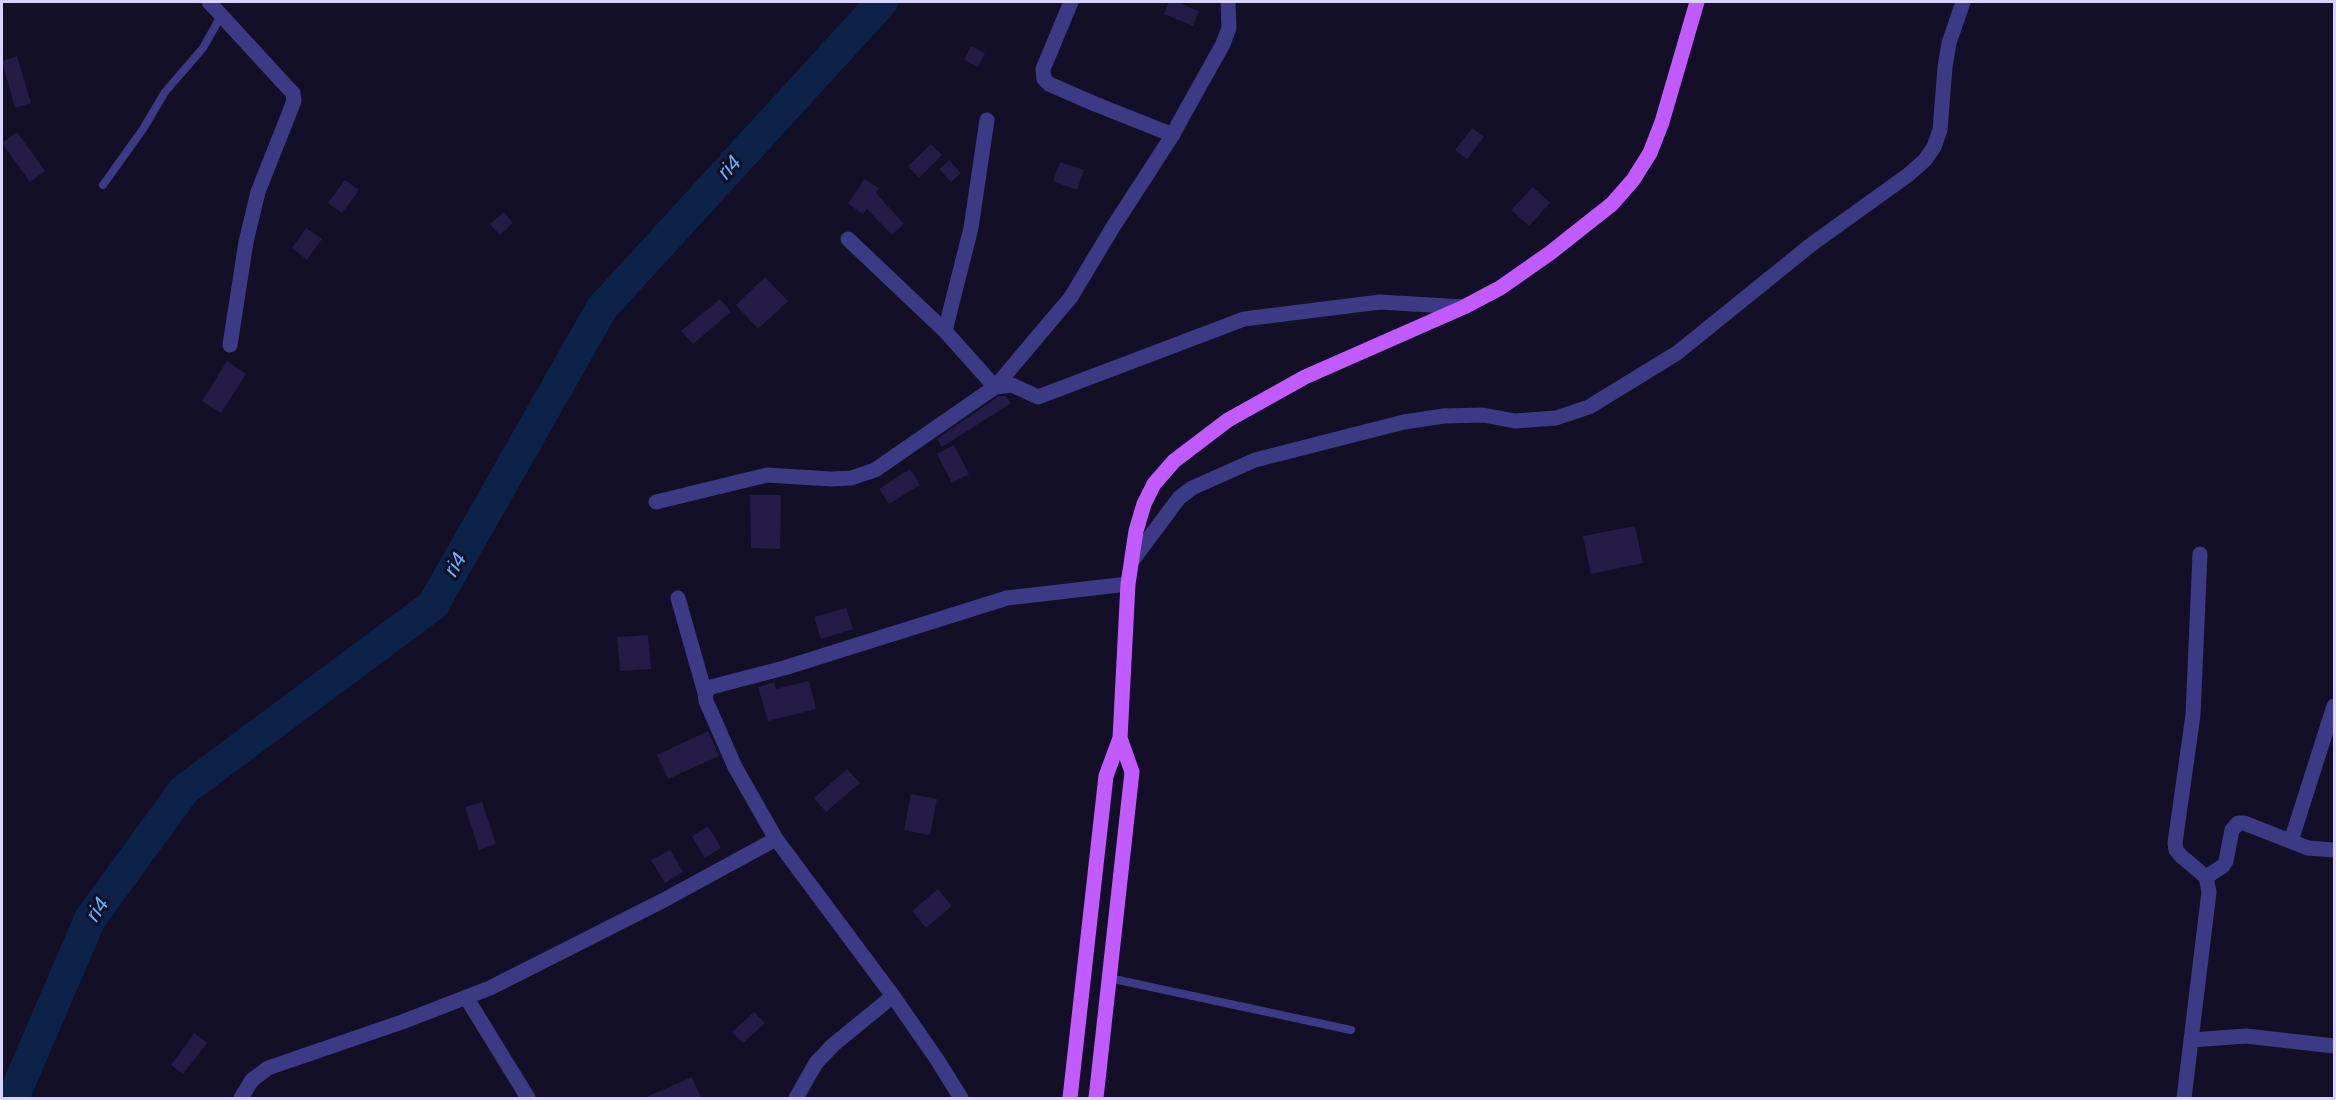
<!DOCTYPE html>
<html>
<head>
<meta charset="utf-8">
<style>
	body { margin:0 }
	#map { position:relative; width:2336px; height:1100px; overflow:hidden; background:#130f26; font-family:Helvetica,sans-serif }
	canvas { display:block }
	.frame { position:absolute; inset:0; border:3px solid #d9d4ff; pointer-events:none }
</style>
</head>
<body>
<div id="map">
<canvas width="2336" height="1100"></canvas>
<div class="frame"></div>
</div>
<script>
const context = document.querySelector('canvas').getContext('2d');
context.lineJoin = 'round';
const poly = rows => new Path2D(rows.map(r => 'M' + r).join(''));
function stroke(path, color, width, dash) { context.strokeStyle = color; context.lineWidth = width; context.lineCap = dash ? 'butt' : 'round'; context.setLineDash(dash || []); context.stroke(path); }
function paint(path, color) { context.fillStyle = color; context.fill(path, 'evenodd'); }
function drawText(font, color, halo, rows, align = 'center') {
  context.font = font + ' Helvetica,sans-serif'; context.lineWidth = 6; context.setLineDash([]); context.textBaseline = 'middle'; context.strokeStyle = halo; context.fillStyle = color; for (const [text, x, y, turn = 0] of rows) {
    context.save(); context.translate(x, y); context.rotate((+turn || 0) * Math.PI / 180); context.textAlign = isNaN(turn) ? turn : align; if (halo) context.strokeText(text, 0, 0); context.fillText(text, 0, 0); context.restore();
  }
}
const river = poly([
	[13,1098,90,919,184,790,433,605,602,308,882,2]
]);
const building = poly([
	[1169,2,1177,2,1199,11,1193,26,1164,14],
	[971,46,985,53,978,67,964,60],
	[17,56,31,103,15,108,2,61],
	[1472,128,1484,137,1467,159,1455,150],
	[17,132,45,171,30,182,2,143],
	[931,144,942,155,919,178,908,166],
	[949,160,961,173,951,182,939,169],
	[1060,162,1084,170,1077,190,1053,181],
	[864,179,879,188,876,193,904,224,892,235,867,209,863,214,848,204],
	[345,180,359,190,342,213,328,203],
	[1533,187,1550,203,1529,226,1511,210],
	[504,212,513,223,500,235,490,224],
	[306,228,322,239,307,260,292,248],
	[765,277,788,301,758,329,736,305],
	[720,299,731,312,693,344,681,331],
	[227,361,246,374,221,413,202,401],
	[999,396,1006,396,1011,403,942,447,937,439],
	[954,445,969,474,952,483,937,454],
	[910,469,920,485,889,504,879,489],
	[750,495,781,495,780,549,751,548],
	[1635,526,1643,563,1591,574,1583,536],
	[846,608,853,629,821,639,814,617],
	[648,635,651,669,620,671,617,637],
	[809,681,816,709,768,721,758,687,774,682,776,689],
	[708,731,719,756,668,779,657,755],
	[847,769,860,783,826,812,814,798],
	[911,794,937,799,930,835,904,830],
	[482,802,496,844,479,850,465,807],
	[708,826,721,848,705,858,692,836],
	[670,850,683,872,665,883,651,860],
	[938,889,952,906,926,928,912,911],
	[754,1012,765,1023,743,1043,732,1032],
	[194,1033,207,1043,183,1074,171,1065],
	[692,1077,701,1098,644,1098]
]);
const service = poly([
	[103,185,143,129,165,92,203,48,221,16],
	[1109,978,1351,1030]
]);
const minor = poly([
	[209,2,288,88,293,93,294,101,258,192,246,242,230,345],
	[1071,2,1043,69,1044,79,1049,84,1095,104,1173,135],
	[848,239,945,331,995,387,1012,385,1038,397,1244,319,1380,302,1464,307],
	[945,331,971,228,987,120],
	[656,502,767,475,831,479,851,478,875,470,995,387,1071,297,1113,227,1170,139,1223,44,1229,28,1228,2],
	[1132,561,1179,498,1192,488,1255,460,1404,422,1444,416,1483,415,1515,421,1556,418,1589,407,1677,353,1812,244,1908,175,1925,160,1934,147,1940,130,1945,67,1949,43,1963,2],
	[678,598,705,693],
	[2291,841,2334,706],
	[2206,877,2223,866,2226,861,2232,830,2238,823,2244,823,2308,848,2334,850],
	[466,997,528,1098],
	[2191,1040,2246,1036,2334,1046],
	[241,1098,252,1080,268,1068,402,1022,490,988,664,900,776,839],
	[796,1098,816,1063,833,1045,893,996],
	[961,1098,936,1058,893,996,776,839,735,767,706,701,705,693,711,687,784,668,1007,598,1128,584],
	[2184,1098,2209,892,2206,877,2181,856,2176,850,2175,843,2193,715,2200,554]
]);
const primary = poly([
	[1070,1098,1106,776,1120,738,1128,584,1136,531,1144,504,1154,484,1174,461,1228,420,1305,377,1464,307,1500,288,1550,253,1612,204,1633,180,1650,153,1662,122,1697,2],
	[1096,1098,1132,772,1120,738]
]);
const waterNames = [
	["ri4",730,168,-48],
	["ri4",456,565,-60],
	["ri4",98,910,-57]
];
stroke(river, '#0c2248', 32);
paint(building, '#241b47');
stroke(service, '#3d3a85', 8);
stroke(minor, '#3d3a85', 15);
stroke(primary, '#c25bff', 15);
drawText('italic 21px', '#62b6ff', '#130f26', waterNames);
</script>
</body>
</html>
